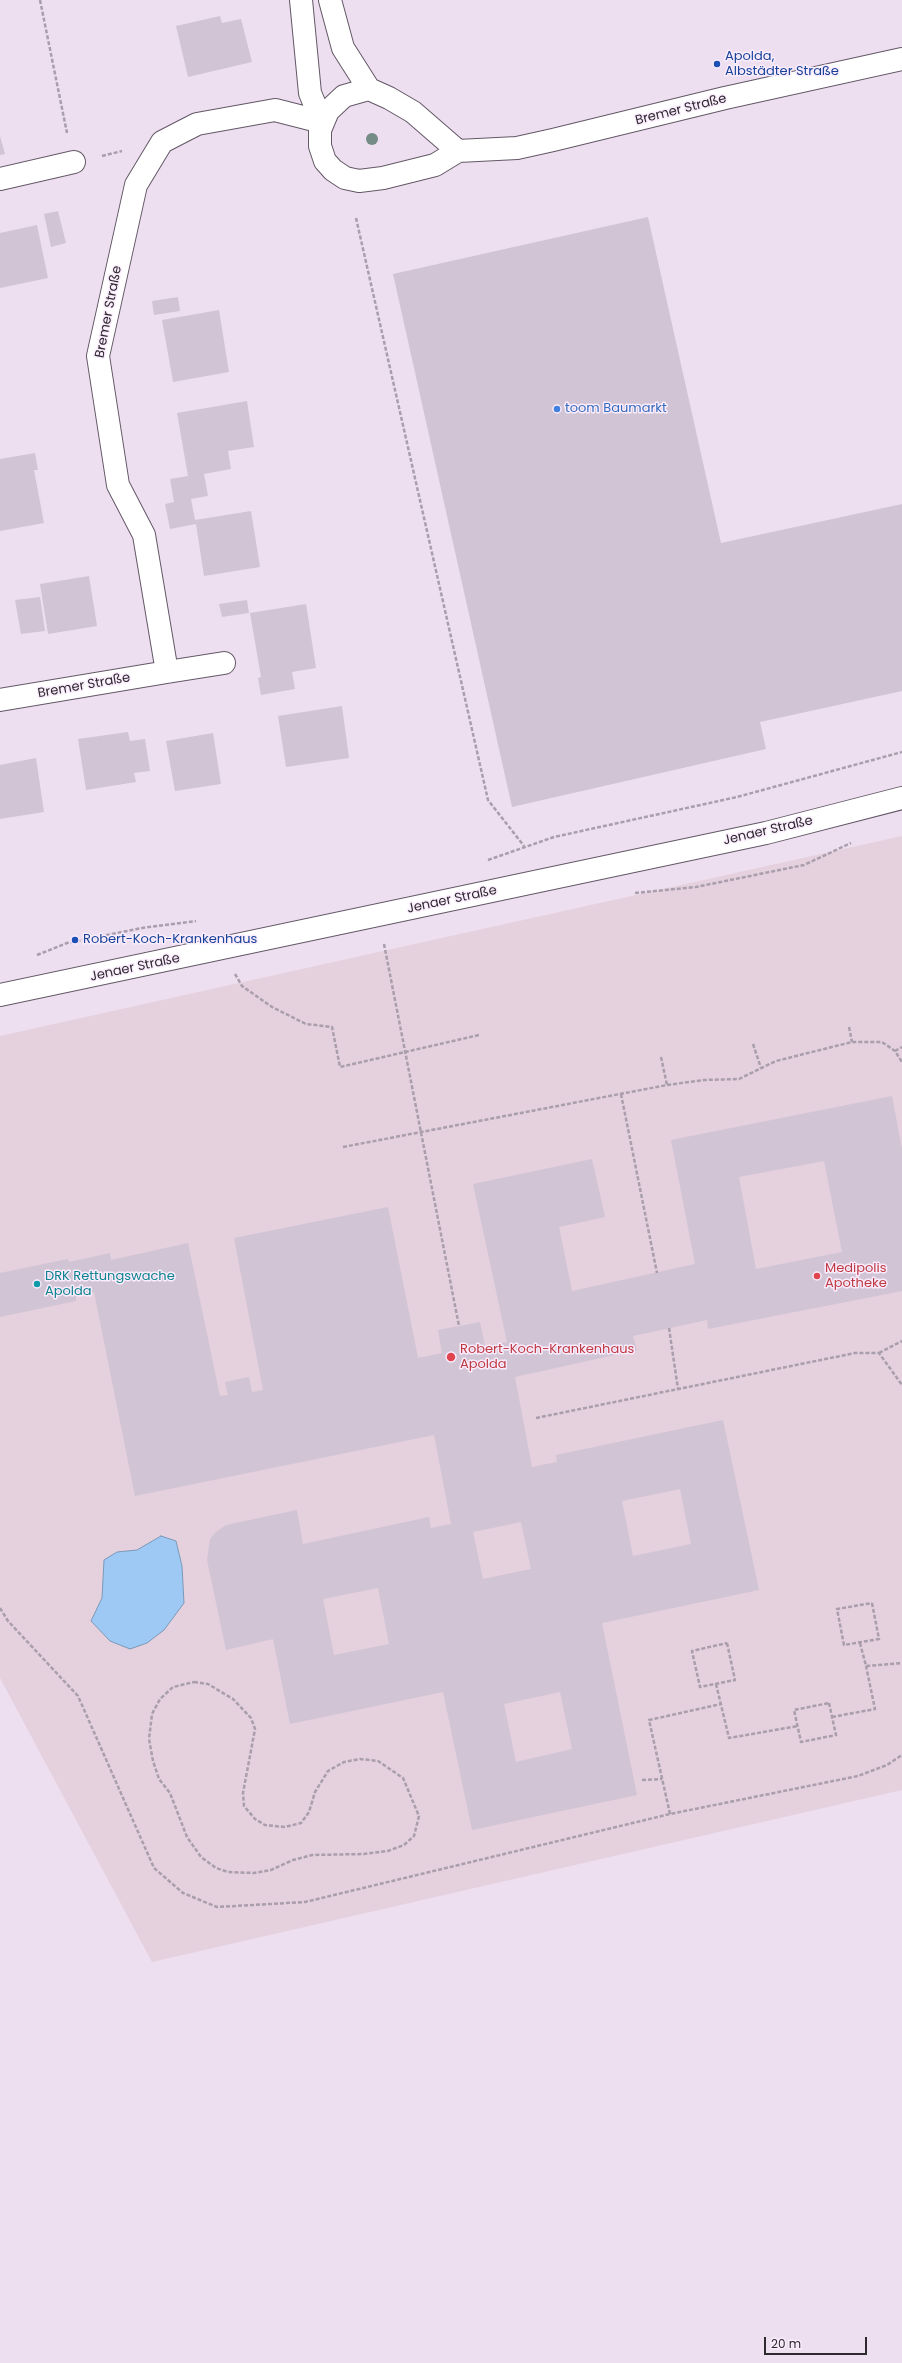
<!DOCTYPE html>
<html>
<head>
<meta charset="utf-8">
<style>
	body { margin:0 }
	#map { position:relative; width:902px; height:2363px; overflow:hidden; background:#eddff0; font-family:Poppins,sans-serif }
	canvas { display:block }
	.scale { position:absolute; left:764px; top:2337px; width:103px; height:18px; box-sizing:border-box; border:2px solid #2e292f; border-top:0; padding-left:5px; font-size:12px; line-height:14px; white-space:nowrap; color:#2e292f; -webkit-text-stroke:3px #faecfd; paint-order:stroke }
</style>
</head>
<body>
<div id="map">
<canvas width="902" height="2363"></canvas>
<div class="scale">20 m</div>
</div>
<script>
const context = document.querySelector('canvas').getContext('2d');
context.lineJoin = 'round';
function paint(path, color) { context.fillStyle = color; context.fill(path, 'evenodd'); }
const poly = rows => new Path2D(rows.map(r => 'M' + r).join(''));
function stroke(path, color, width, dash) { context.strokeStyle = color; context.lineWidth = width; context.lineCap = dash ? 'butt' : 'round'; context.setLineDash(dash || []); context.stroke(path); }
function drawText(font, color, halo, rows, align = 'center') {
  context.font = font + ' Poppins,sans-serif'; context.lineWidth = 3; context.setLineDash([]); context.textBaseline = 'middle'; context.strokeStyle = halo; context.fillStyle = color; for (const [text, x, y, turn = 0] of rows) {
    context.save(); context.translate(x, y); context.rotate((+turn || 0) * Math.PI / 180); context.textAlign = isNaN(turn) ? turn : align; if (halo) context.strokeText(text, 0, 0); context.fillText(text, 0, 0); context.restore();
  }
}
const medical = poly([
	[902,836,902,1790,152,1962,0,1678,0,1036]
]);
const water = poly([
	[161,1536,176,1541,182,1566,184,1603,164,1630,147,1643,130,1649,110,1641,91,1621,102,1598,104,1560,117,1552,137,1550,161,1536]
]);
const building = poly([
	[220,16,222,23,241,19,252,62,188,77,176,26],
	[0,136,5,154,0,155],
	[58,211,66,243,51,247,44,214],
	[648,217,721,543,902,504,902,691,760,722,766,749,512,807,393,274],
	[37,225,48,278,0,288,0,233],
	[178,297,180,311,154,315,152,301],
	[219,310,229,372,173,382,162,320],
	[247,401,254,447,228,451,231,469,204,474,208,496,191,499,195,520,251,511,260,567,204,576,196,524,170,529,165,504,174,502,170,479,188,476,177,413],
	[35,453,38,470,34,470,44,523,0,531,0,459],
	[89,576,97,626,48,634,40,584],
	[40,597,45,631,21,634,15,600],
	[247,600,249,613,222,617,219,604],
	[306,604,316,668,292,672,295,689,261,695,258,678,261,677,250,613],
	[342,706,349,758,286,767,278,716],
	[128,732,130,741,145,739,150,771,134,773,136,782,86,790,78,739],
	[213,733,221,784,175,791,166,741],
	[36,758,44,812,0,819,0,765],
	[892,1096,902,1149,902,1291,708,1329,707,1320,633,1336,637,1350,515,1377,532,1467,557,1462,556,1455,723,1420,759,1590,602,1623,637,1795,472,1830,443,1692,290,1724,273,1639,226,1650,207,1560,210,1539,216,1532,226,1525,297,1510,303,1544,429,1517,431,1528,451,1524,434,1435,135,1496,94,1292,76,1296,76,1301,0,1317,0,1273,68,1259,69,1262,110,1253,111,1260,188,1243,220,1396,228,1395,225,1382,249,1377,252,1392,263,1390,234,1238,388,1207,418,1358,442,1353,438,1330,480,1322,485,1346,507,1342,473,1184,592,1159,605,1217,559,1227,572,1291,695,1264,671,1140],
	[824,1161,842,1252,756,1269,739,1177],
	[680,1489,691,1544,633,1556,622,1501],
	[521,1522,531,1569,483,1579,473,1532],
	[378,1588,389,1644,334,1655,323,1599],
	[560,1692,572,1749,516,1762,504,1704]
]);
const path = poly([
	[40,0,67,133],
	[102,156,122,151],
	[356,218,488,800,524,846],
	[488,860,554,837,737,797,902,752],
	[635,893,696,887,804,865,851,843],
	[384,944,459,1326],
	[37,955,67,943,142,928,196,921],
	[235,974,242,986,272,1007,306,1024,332,1027,340,1067,479,1035],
	[849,1027,852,1042],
	[753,1044,761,1068],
	[895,1051,902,1047],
	[661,1057,667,1085],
	[621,1094,657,1273],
	[343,1147,667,1085,704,1080,739,1079,776,1061,852,1042,882,1042,895,1051,902,1062],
	[669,1328,678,1389],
	[879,1353,902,1341],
	[536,1418,855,1353,879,1353,902,1385],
	[872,1603,879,1639,844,1645,837,1609,872,1603],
	[0,1608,8,1621,78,1696,154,1868,183,1893,217,1907,305,1902,670,1814,858,1776,887,1765,902,1755],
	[727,1643,735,1680,700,1687,692,1651,727,1643],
	[860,1643,866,1666,902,1663],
	[194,1682,208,1684,233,1699,251,1718,255,1729,243,1793,244,1806,255,1819,265,1825,285,1827,301,1823,309,1812,315,1792,328,1771,344,1762,360,1759,378,1761,403,1778,419,1816,414,1836,404,1845,388,1851,364,1854,312,1855,293,1860,271,1870,254,1873,228,1872,216,1868,201,1857,187,1837,170,1793,159,1779,153,1761,149,1739,152,1714,160,1699,173,1687,194,1682],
	[716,1684,729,1738,798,1726],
	[829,1703,836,1735,801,1742,794,1710,829,1703],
	[832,1717,875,1709,866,1666],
	[642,1780,662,1779],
	[670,1814,649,1720,721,1704]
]);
const minor = poly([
	[301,0,310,93,322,122],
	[330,0,343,48,369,89],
	[458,151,413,112,389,98,369,89,344,96,328,111,320,130,320,146,325,161,333,170,345,178,359,181,383,178,435,165,458,151,517,148,553,140,725,98,902,59],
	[0,179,74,162],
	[224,663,167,672,144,535,118,485,98,356,136,185,162,142,197,124,275,110,322,122],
	[0,700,167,672]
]);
const secondary = poly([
	[0,995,766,833,902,798]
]);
const trees = [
	[372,139]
];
const markers = [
	[717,64,4,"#1a4fb4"],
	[557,409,4,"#3f7fe0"],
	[75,940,4,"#1a4fb4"],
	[817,1276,4,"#e0444e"],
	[37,1284,4,"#0f9aa8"],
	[451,1357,5,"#e0444e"]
];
const transitNames = [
	["Apolda,",725,57],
	["Albstädter Straße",725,72],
	["Robert-Koch-Krankenhaus",83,940]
];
const streetNames = [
	["Bremer Straße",681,110,-14],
	["Bremer Straße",109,312,-79],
	["Bremer Straße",84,686,-10],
	["Jenaer Straße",768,831,-13],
	["Jenaer Straße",452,900,-12],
	["Jenaer Straße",135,968,-12]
];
const shopNames = [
	["toom Baumarkt",565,409]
];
const healthNames = [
	["Medipolis",825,1269],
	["Apotheke",825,1284],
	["Robert-Koch-Krankenhaus",460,1350],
	["Apolda",460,1365]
];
const cultureNames = [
	["DRK Rettungswache",45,1277],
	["Apolda",45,1292]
];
paint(medical, '#e5d0dd');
paint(water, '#9dc9f4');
stroke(water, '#7c99b9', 1);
paint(building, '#d1c4d4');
stroke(minor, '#635866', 24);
stroke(secondary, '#635866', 24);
stroke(path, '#a99eab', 2.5, [4, 2]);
stroke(minor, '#fff', 22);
stroke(secondary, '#fff', 22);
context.fillStyle = '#748c85';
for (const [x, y] of trees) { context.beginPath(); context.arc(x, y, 6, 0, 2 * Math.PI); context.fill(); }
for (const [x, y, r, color] of markers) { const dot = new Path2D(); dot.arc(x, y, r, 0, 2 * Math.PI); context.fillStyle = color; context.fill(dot); stroke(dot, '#faecfd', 1.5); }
drawText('13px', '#164399', '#faecfd', transitNames, 'left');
drawText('13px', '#2e292f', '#faecfd', streetNames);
drawText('13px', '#366cbe', '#faecfd', shopNames, 'left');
drawText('13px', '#be3a42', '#faecfd', healthNames, 'left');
drawText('13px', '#0d838f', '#faecfd', cultureNames, 'left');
</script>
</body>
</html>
